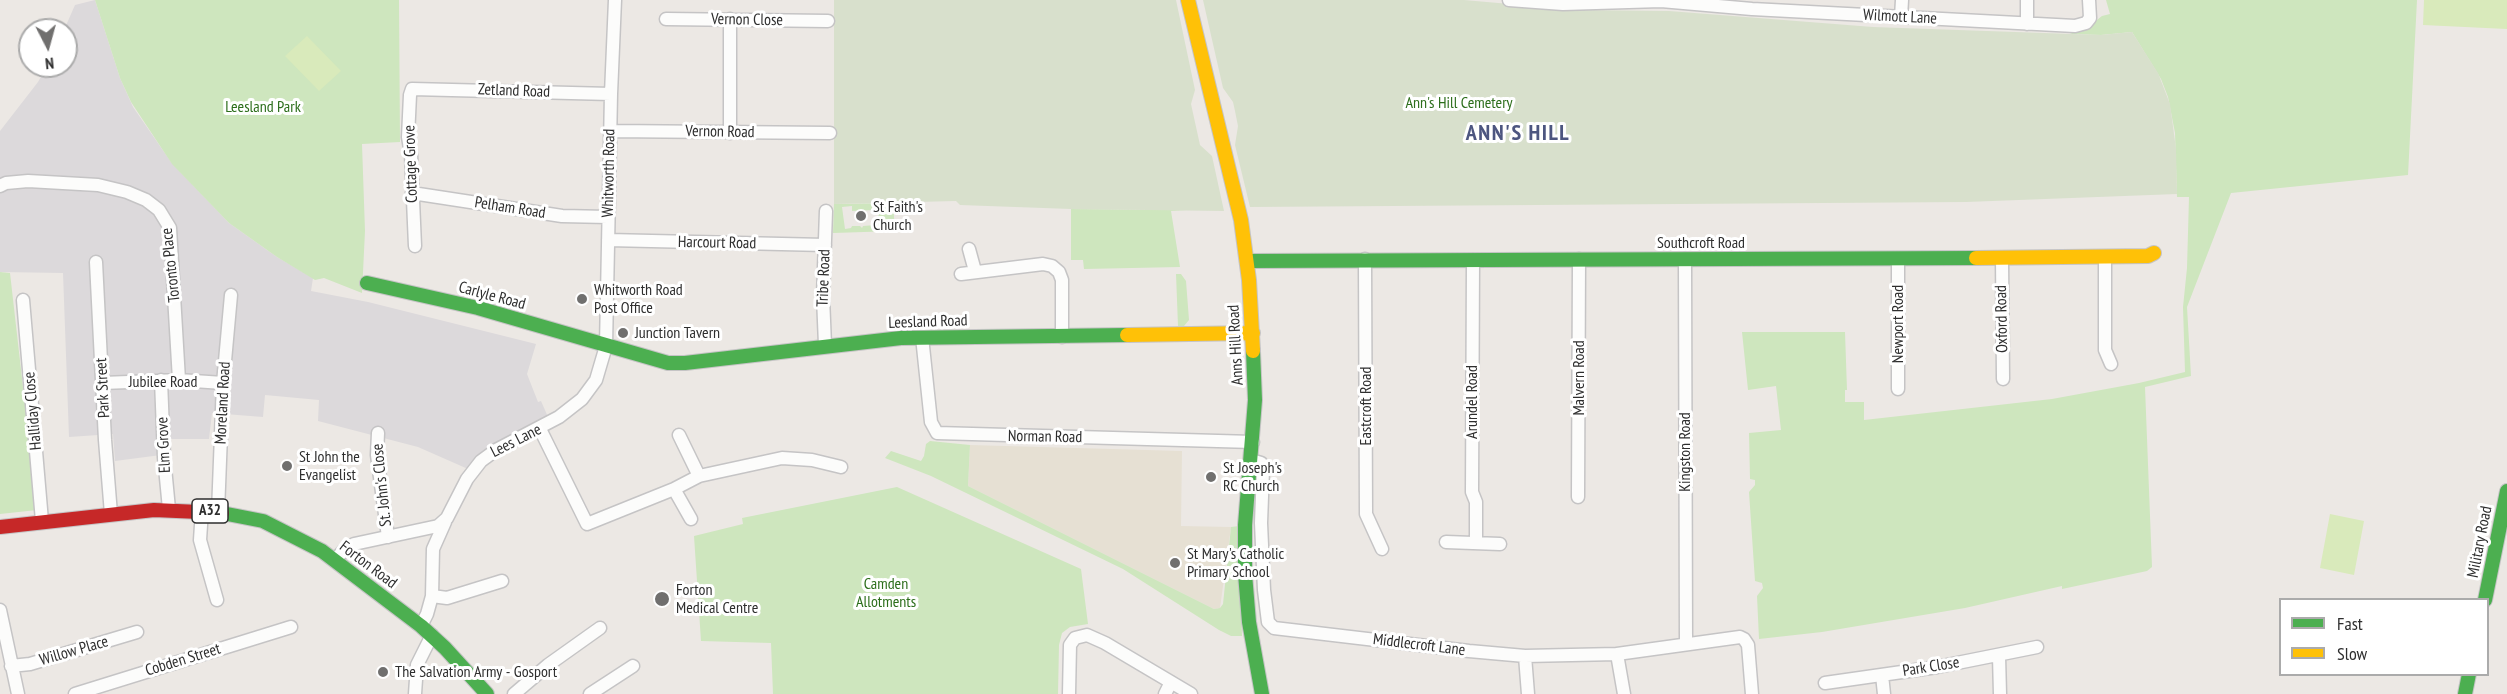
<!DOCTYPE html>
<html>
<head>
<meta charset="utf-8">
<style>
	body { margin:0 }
	#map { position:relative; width:2507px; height:694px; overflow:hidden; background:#ece8e4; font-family:"PT Sans Narrow",sans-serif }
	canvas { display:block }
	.legend { position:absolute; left:2279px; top:598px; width:210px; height:78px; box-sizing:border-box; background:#fff; border:2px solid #ababab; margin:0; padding:8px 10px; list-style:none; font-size:18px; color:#2e2e2e }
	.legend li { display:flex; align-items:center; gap:12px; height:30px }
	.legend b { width:30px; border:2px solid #ababab }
	.north { position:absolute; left:18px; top:18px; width:60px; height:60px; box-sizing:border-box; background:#fff; border:2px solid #ababab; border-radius:50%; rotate:174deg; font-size:16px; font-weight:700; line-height:24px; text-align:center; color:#2e2e2e }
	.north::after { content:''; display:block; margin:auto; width:21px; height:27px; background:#706f6e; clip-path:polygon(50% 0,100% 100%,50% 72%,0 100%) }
</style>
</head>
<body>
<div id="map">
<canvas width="2507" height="694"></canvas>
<ul class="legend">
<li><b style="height:8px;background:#4caf50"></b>Fast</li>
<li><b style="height:8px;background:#ffc107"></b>Slow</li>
</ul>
<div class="north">N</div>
</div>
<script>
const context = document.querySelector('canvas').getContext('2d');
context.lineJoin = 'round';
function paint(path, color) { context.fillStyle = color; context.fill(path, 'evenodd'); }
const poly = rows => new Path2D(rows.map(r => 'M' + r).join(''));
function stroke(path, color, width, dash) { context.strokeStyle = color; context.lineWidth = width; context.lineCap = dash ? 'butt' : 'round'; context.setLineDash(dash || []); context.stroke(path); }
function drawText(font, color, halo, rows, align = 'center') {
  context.font = font + ' "PT Sans Narrow",sans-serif'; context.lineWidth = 6; context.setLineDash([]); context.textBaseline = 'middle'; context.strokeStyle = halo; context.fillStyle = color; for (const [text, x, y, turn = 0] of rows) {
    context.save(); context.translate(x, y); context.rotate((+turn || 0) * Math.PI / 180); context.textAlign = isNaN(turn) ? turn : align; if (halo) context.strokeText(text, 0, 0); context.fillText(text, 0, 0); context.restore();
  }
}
const industrial = poly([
	[95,0,120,78,133,107,171,162,229,223,277,257,313,278,311,291,368,302,536,344,527,374,538,402,541,401,548,417,468,469,418,447,318,421,319,400,265,395,263,417,212,413,209,439,160,439,161,455,115,461,113,434,69,437,63,273,0,272,0,131,38,82,47,66,66,66,66,30,64,30,75,5]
]);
const education = poly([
	[970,445,1182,451,1181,526,1231,527,1220,608,1214,609,968,486]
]);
const green = poly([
	[95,0,399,0,400,142,362,144,365,231,362,293,324,278,315,280,277,257,229,223,172,164,131,102,120,78],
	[2106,0,2417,0,2408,175,2231,193,2187,307,2191,376,2145,387,2152,567,2147,571,2062,589,2062,586,1965,608,1822,632,1759,639,1757,596,1763,588,1762,583,1755,581,1749,492,1755,485,1755,480,1750,479,1749,433,1781,430,1776,386,1748,390,1742,332,1845,332,1847,390,1845,390,1845,402,1864,402,1864,420,2052,399,2139,383,2185,372,2183,307,2187,268,2189,197,2177,197,2175,133,2168,97,2161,79,2132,32,2101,35,2070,34,2093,23,2102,16,2110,14],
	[893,203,895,231,833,233,834,204],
	[852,206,852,211,875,210,876,213,879,214,876,225,863,226,862,228,860,226,852,226,851,228,845,229,842,207],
	[1071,209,1186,210,1171,211,1180,267,1084,269,1083,260,1071,260],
	[0,272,10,273,37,510,0,514],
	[1176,274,1181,274,1186,281,1189,320,1184,326,1178,326],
	[930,441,970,445,968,486,1214,609,1220,608,1223,604,1231,527,1239,526,1242,636,1231,636,1219,630,1123,569,931,476,885,458,891,451,921,461,924,456,926,444],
	[897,487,1081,569,1088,624,1070,627,1062,633,1059,645,1058,694,773,694,771,643,701,641,694,536,743,524,742,518]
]);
const cemetery = poly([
	[834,0,1176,0,1195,90,1191,104,1200,145,1212,156,1224,211,1071,209,960,205,956,201,834,204],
	[1203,0,1464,0,1578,10,1669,11,1873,27,2101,35,2132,32,2158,73,2170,104,2176,149,2177,194,1966,202,1250,207,1235,145,1238,126,1235,111,1233,102,1223,88]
]);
const pitch = poly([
	[2424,0,2507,0,2507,29,2423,25],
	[307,36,341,71,319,91,285,56],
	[2330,514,2364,521,2354,575,2320,568]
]);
const street = poly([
	[1509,0,1563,4,1661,1,1752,9,2075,26,2086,23,2090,18,2089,0],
	[2027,0,2027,24],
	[1901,17,1902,0],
	[666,19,828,21],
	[610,131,830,133],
	[730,133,730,19],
	[0,186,6,183,28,181,98,185,127,192,146,200,159,210,170,228,179,380],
	[412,193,562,216,608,217],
	[608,240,825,245],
	[415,246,411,154,408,137,410,95,412,89,611,94],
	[969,249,975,271],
	[2105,257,2105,350,2111,364],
	[2002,258,2003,379],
	[1365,259,1366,514,1382,549],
	[1685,259,1686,644],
	[1898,259,1898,389],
	[1473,260,1472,492,1476,502,1476,543],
	[96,262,105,440,111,514],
	[961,274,1043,264,1052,266,1059,272,1062,280,1062,337],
	[23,300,42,521],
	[922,337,931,422,937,433,1253,442],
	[825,345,823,297,826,211],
	[161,380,164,457,169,509],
	[103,383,179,380,223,383],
	[540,429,587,524,674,489,699,476,782,458,812,460,841,467],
	[378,433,377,455,388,537],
	[679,435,699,476],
	[1251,460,1261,463,1263,470,1261,523,1264,590,1268,622,1274,628,1469,651,1525,656,1617,654,1740,637,1744,639,1748,645,1752,694],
	[674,489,691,519],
	[1578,497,1579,259],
	[202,510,200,540,217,600],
	[218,512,223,383,231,295],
	[1446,542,1500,544],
	[335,560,343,551,354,544,438,526,447,518,467,479,481,461,496,450,559,417,582,399,596,380,606,346,611,94,615,0],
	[432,596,447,598,502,581],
	[0,610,18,694],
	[421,626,427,614,432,596,433,549,445,522],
	[1617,654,1624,694],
	[1525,656,1528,694],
	[1999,656,2000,694],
	[11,666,30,664,137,632],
	[1882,675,1884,694],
	[1825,683,1937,667,2037,647],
	[75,694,291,627],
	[415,694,417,665,432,635],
	[514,694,548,665,600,628],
	[590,694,633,666],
	[1069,694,1070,645,1075,638,1087,635,1105,643,1191,694],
	[1165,694,1171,682]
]);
const fast = poly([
	[1247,261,1976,258],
	[367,283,478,308,668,363,685,363,901,338,1127,335],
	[1253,351,1255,400,1245,525,1245,574,1249,622,1262,694],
	[222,513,263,521,322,551,421,626,445,648,487,694],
	[2485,600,2507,491],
	[2465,694,2469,674]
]);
const slow = poly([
	[1188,0,1241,220,1249,280,1253,351],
	[1976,258,2148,256,2154,253],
	[1127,335,1253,333]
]);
const jam = poly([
	[0,527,154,510,222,513]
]);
const markers = [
	[861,216,6,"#706f6e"],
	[582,299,6,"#706f6e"],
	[623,333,6,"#706f6e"],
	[287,466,6,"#706f6e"],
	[1211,477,6,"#706f6e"],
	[1175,563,6,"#706f6e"],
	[662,599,8,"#706f6e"],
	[383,672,6,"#706f6e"]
];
const shields = [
	[210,511,36]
];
const shieldNames = [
	["A32",210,511]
];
const streetNames = [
	["Wilmott Lane",1900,17,3],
	["Vernon Close",747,20,1],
	["Zetland Road",514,91,2],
	["Vernon Road",720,132,1],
	["Cottage Grove",411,164,-92],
	["Whitworth Road",609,173,-89],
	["Pelham Road",510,208,9],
	["Harcourt Road",717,243,1],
	["Southcroft Road",1701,243],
	["Toronto Place",171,265,-96],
	["Tribe Road",824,278,-88],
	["Carlyle Road",492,296,15],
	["Oxford Road",2002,319,-91],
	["Leesland Road",928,322,-2],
	["Newport Road",1898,324,-90],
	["Anns Hill Road",1236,345,-93],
	["Malvern Road",1579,378,-90],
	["Jubilee Road",163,382],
	["Park Street",103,388,-93],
	["Arundel Road",1472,402,-90],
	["Moreland Road",223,403,-87],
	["Eastcroft Road",1366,406,-90],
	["Halliday Close",33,411,-95],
	["Norman Road",1045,437,1],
	["Lees Lane",516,441,-27],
	["Elm Grove",164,445,-93],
	["Kingston Road",1685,452,-90],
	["St. John's Close",382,485,-96],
	["Military Road",2480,542,-79],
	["Forton Road",368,565,37],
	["Middlecroft Lane",1419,645,7],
	["Willow Place",74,651,-16],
	["Cobden Street",183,660,-17],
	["Park Close",1931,667,-9]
];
const parkNames = [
	["Ann's Hill Cemetery",1459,103],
	["Leesland Park",263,107],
	["Camden",886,584],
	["Allotments",886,602]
];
const poiNames = [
	["St Faith's",873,207],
	["Church",873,225],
	["Whitworth Road",594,290],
	["Post Office",594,308],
	["Junction Tavern",635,333],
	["St John the",299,457],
	["Evangelist",299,475],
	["St Joseph's",1223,468],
	["RC Church",1223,486],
	["St Mary's Catholic",1187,554],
	["Primary School",1187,572],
	["Forton",676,590],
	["Medical Centre",676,608],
	["The Salvation Army - Gosport",395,672]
];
const districtNames = [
	["ANN'S HILL",1518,134]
];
paint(industrial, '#dcd9db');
paint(education, '#e6e0d3');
paint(green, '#cee6be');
paint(cemetery, '#d8e0cc');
paint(pitch, '#d9eabb');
stroke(street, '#c5c4c5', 15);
stroke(fast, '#c5c4c5', 16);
stroke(slow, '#c5c4c5', 16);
stroke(jam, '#c5c4c5', 16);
stroke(street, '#fcfcfb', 12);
stroke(fast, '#4caf50', 14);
stroke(slow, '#ffc107', 14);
stroke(jam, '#c62828', 14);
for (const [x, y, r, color] of markers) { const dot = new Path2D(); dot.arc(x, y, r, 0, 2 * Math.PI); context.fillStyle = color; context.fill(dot); stroke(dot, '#fff', 2); }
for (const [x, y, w] of shields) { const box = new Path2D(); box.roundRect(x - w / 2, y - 12, w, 24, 4.5); context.fillStyle = '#fff'; context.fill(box); stroke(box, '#2e2e2e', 1.5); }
drawText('bold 15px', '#2e2e2e', null, shieldNames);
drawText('16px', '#2e2e2e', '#fff', streetNames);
drawText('16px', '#2c6e1b', '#fff', parkNames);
drawText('16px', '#2e2e2e', '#fff', poiNames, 'left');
context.letterSpacing = '1.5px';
drawText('bold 22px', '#4d5680', '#fff', districtNames);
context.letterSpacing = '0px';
</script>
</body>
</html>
